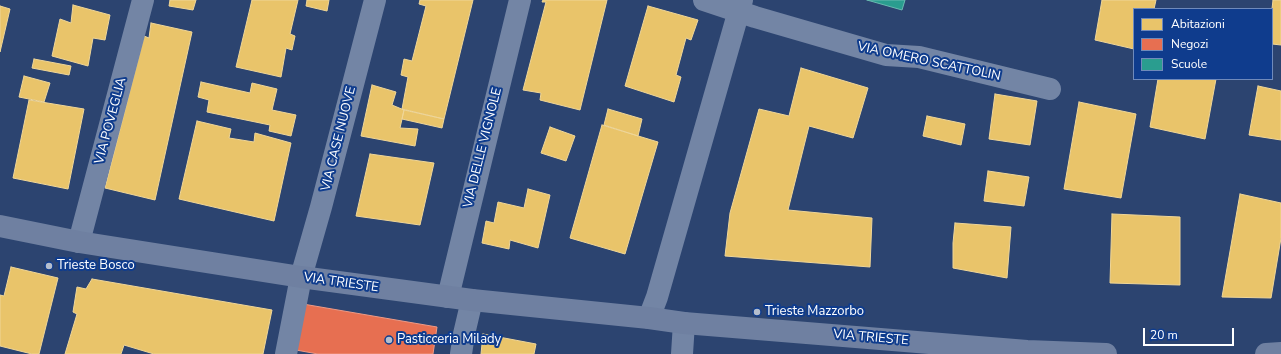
<!DOCTYPE html>
<html>
<head>
<meta charset="utf-8">
<style>
	body { margin:0 }
	#map { position:relative; width:1281px; height:354px; overflow:hidden; background:#2c4470; font-family:"Nunito Sans",sans-serif }
	canvas { display:block }
	.legend { position:absolute; left:1133px; top:8px; width:140px; height:72px; box-sizing:border-box; background:#0f3c8d; border:1px solid #6f8abb; margin:0; padding:5px 7px; list-style:none; font-size:12px; color:#fff }
	.legend li { display:flex; align-items:center; gap:8px; height:20px }
	.legend b { width:20px; border:1px solid #6f8abb }
	.scale { position:absolute; left:1143px; top:328px; width:91px; height:18px; box-sizing:border-box; border:2px solid #fff; border-top:0; padding-left:5px; font-size:12px; line-height:14px; white-space:nowrap; color:#fff; -webkit-text-stroke:3px #0f3c8d; paint-order:stroke }
</style>
</head>
<body>
<div id="map">
<canvas width="1281" height="354"></canvas>
<ul class="legend">
<li><b style="height:11px;background:#e9c46a"></b>Abitazioni</li>
<li><b style="height:11px;background:#e76f51"></b>Negozi</li>
<li><b style="height:11px;background:#2a9d8f"></b>Scuole</li>
</ul>
<div class="scale">20 m</div>
</div>
<script>
const context = document.querySelector('canvas').getContext('2d');
context.lineJoin = 'round';
function paint(path, color) { context.fillStyle = color; context.fill(path, 'evenodd'); }
const poly = rows => new Path2D(rows.map(r => 'M' + r).join(''));
function stroke(path, color, width, dash) { context.strokeStyle = color; context.lineWidth = width; context.lineCap = dash ? 'butt' : 'round'; context.setLineDash(dash || []); context.stroke(path); }
function drawText(font, color, halo, rows, align = 'center') {
  context.font = font + ' "Nunito Sans",sans-serif'; context.lineWidth = 4; context.setLineDash([]); context.textBaseline = 'middle'; context.strokeStyle = halo; context.fillStyle = color; for (const [text, x, y, turn = 0] of rows) {
    context.save(); context.translate(x, y); context.rotate((+turn || 0) * Math.PI / 180); context.textAlign = isNaN(turn) ? turn : align; if (halo) context.strokeText(text, 0, 0); context.fillText(text, 0, 0); context.restore();
  }
}
const homes = poly([
	[170,0,196,0,193,10,169,6,170,0],
	[252,0,298,0,290,34,295,36,292,50,286,48,281,77,236,67,252,0],
	[307,0,329,0,327,11,306,6,307,0],
	[420,0,473,0,444,119,402,109,408,77,401,75,404,59,412,61,426,6,419,4,420,0],
	[543,0,607,0,580,110,540,100,541,93,523,90,546,2,542,2,543,0],
	[1102,0,1156,0,1154,9,1134,9,1134,49,1095,40,1102,0],
	[1273,0,1281,0,1281,45,1272,44,1272,9,1273,0],
	[73,5,110,15,105,40,93,38,88,66,52,56,60,19,71,23,73,5],
	[0,6,10,9,0,52,0,6],
	[648,6,698,20,691,40,686,38,676,75,681,77,674,102,625,86,648,6],
	[151,23,192,32,155,200,105,188,144,36,149,38,151,23],
	[34,59,71,66,69,75,32,68,34,59],
	[801,68,868,88,853,138,809,126,788,210,872,218,870,267,725,256,730,213,759,109,789,116,801,68],
	[24,76,50,83,44,102,19,97,24,76],
	[1158,79,1216,79,1205,139,1150,127,1158,79],
	[201,82,250,93,252,83,277,89,272,110,296,115,291,136,269,131,270,125,207,112,209,100,198,97,201,82],
	[372,85,396,92,392,105,404,110,400,128,418,129,415,146,361,136,372,85],
	[1258,86,1281,91,1281,140,1249,135,1258,86],
	[995,94,1037,101,1030,145,989,139,995,94],
	[29,100,84,109,68,189,13,178,29,100],
	[1079,102,1136,114,1121,198,1064,189,1079,102],
	[608,109,642,119,638,136,604,125,608,109],
	[404,110,444,119,442,128,402,119,404,110],
	[927,116,965,124,961,145,923,136,927,116],
	[197,121,231,129,229,138,254,142,255,133,291,143,274,221,179,199,197,121],
	[602,125,658,142,625,254,570,238,602,125],
	[550,127,575,136,566,161,541,153,550,127],
	[370,154,434,163,420,225,356,216,370,154],
	[988,171,1029,177,1024,206,984,201,988,171],
	[528,189,550,195,538,248,510,240,509,249,482,243,486,221,494,223,498,202,524,208,528,189],
	[1240,194,1281,203,1281,238,1271,298,1222,297,1240,194],
	[1112,214,1180,217,1180,285,1110,283,1112,214],
	[955,223,1011,227,1007,278,953,268,953,243,955,223],
	[11,267,58,278,39,354,32,354,0,346,0,295,4,296,11,267],
	[92,279,272,310,263,354,154,354,124,345,121,354,65,354,77,314,73,312,77,287,86,289,92,279],
	[483,334,536,344,534,354,481,354,483,334]
]);
const shops = poly([
	[303,304,437,327,433,354,318,354,296,350,303,304]
]);
const schools = poly([
	[867,0,905,0,902,10,867,0]
]);
const street = poly([
	[704,0,755,17,886,55,919,57,1050,89],
	[79,242,143,0],
	[448,297,520,0],
	[649,318,657,297,742,0],
	[286,354,301,277,321,207,375,0],
	[461,354,464,334,472,300],
	[682,354,684,323]
]);
const secondary = poly([
	[0,226,79,242,301,277,472,300,649,318,684,323,1027,351,1106,354],
	[1266,354,1281,353]
]);
const markers = [
	[49,266,4,"#b5becd"],
	[757,312,4,"#b5becd"],
	[389,340,4,"#b5becd"]
];
const streetNames = [
	["VIA OMERO SCATTOLIN",929,62,12],
	["VIA POVEGLIA",111,121,-75],
	["VIA CASE NUOVE",339,139,-76],
	["VIA DELLE VIGNOLE",483,148,-76],
	["VIA TRIESTE",341,283,8],
	["VIA TRIESTE",871,338,5]
];
const poiNames = [
	["Trieste Bosco",57,266],
	["Trieste Mazzorbo",765,312],
	["Pasticceria Milady",397,340]
];
paint(homes, '#e9c46a');
stroke(homes, '#f0d697', 1);
paint(shops, '#e76f51');
stroke(shops, '#ee9a85', 1);
paint(schools, '#2a9d8f');
stroke(schools, '#6abab1', 1);
stroke(street, '#7385a5', 22);
stroke(secondary, '#6f80a1', 22);
for (const [x, y, r, color] of markers) { const dot = new Path2D(); dot.arc(x, y, r, 0, 2 * Math.PI); context.fillStyle = color; context.fill(dot); stroke(dot, '#0f3c8d', 1.5); }
drawText('13px', '#fff', '#0f3c8d', streetNames);
drawText('13px', '#fff', '#0f3c8d', poiNames, 'left');
</script>
</body>
</html>
